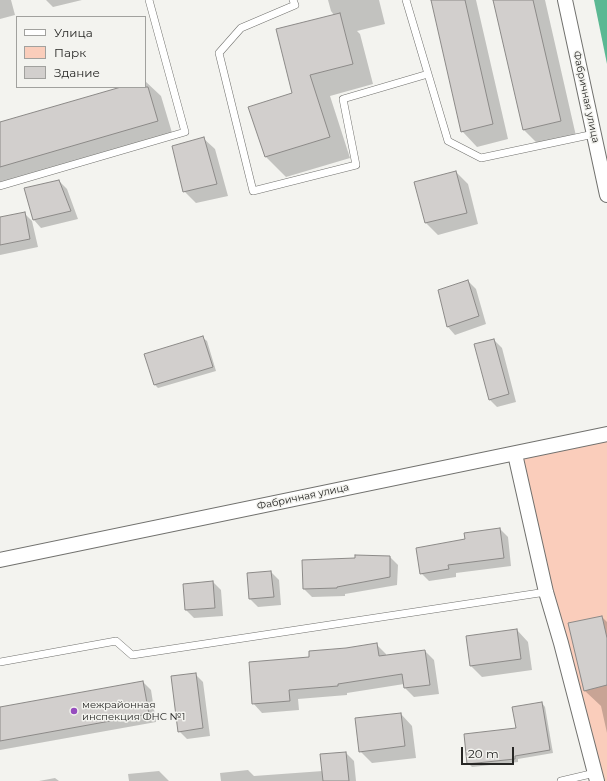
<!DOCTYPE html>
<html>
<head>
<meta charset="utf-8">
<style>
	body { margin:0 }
	#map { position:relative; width:607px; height:781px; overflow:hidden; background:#f3f3ef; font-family:Montserrat,sans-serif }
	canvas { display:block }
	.legend { position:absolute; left:16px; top:16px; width:130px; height:72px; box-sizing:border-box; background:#f3f3ef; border:1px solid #a1a19e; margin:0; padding:5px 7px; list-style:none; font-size:12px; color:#272725 }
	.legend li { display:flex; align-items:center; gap:8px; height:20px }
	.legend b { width:20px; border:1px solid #a1a19e }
	.scale { position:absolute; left:461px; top:747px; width:53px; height:18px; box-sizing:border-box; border:2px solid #272725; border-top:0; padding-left:5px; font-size:12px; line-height:14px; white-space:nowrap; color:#272725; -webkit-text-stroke:3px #f3f3ef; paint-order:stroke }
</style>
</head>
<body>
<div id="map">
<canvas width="607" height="781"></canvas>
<ul class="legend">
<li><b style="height:5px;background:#fff"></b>Улица</li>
<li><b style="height:11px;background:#facdbb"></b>Парк</li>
<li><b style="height:11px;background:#d2cfcd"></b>Здание</li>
</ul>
<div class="scale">20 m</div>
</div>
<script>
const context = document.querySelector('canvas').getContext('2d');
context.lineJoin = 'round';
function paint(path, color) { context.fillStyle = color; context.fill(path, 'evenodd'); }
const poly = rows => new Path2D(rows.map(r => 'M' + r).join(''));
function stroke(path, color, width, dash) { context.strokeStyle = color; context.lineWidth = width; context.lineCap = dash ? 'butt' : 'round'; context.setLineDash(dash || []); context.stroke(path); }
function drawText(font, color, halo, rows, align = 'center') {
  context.font = font + ' Montserrat,sans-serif'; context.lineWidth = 3; context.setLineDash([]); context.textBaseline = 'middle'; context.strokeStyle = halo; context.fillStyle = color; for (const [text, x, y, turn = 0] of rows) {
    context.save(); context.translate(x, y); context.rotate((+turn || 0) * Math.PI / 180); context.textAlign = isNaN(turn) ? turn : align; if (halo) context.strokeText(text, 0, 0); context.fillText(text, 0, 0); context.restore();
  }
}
const green = poly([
	[607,434,607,781,597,781,515,454]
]);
const water = poly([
	[594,0,607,0,607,64]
]);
const shadow = poly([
	[0,0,11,0,15,15,0,19],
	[46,0,82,0,53,7],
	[328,0,379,0,385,24,357,31,360,34,373,84,330,96,350,158,286,177,266,157,294,94,334,15,331,11],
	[432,0,476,0,508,139,477,147,462,131],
	[494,0,545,0,576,136,539,145,524,130],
	[145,81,161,96,173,136,0,187,0,123,125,87,145,87],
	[203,138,215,149,228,196,196,203,184,191],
	[456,172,468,184,478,224,438,235,426,223,416,183],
	[59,181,67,189,78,219,41,228,34,220],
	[24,213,32,221,38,247,0,255,0,218],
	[468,281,476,289,486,324,455,335,448,327,439,291],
	[203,338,207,341,216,371,158,388,154,384],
	[494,340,502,348,516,402,497,407,489,399],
	[500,529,508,537,511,566,456,573,456,577,429,581,421,573,466,540],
	[356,556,390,557,398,565,397,585,345,594,345,596,312,597,304,589,356,559],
	[271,572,279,580,281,605,258,607,250,599,248,574],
	[213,582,221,590,223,616,194,618,186,610,184,585],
	[602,617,607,622,607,733,601,706,585,691],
	[517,630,528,642,532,670,482,677,470,665],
	[376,644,386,654,386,656,425,651,434,660,439,694,414,697,405,688,404,684,347,693,347,695,298,699,299,710,262,713,253,703,310,658,346,649],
	[195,674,203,682,210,736,187,739,179,731],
	[143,682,151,690,156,722,0,750,0,708],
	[542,703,545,707,553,753,518,759,518,762,472,767,468,763,517,729],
	[401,714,412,726,416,758,372,763,360,751],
	[346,753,354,761,356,781,221,781,220,773,248,770,254,776,323,771],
	[159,771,169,781,129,781,128,774],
	[55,778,59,781,39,781]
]);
const building = poly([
	[431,0,465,0,493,124,461,132,431,0],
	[493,0,533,0,561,121,523,130,493,0],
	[340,13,353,64,310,75,330,137,265,157,248,107,292,93,276,29,340,13],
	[121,87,148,87,158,121,0,167,0,122,121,87],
	[204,137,217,184,183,192,172,146,204,137],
	[456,171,467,213,425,223,414,182,456,171],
	[59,180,71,211,33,220,24,188,59,180],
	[25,212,30,239,0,245,0,217,25,212],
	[468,280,479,316,447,327,438,290,468,280],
	[203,336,213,367,154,385,144,354,203,336],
	[494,339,509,394,489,400,474,344,494,339],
	[500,528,504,558,448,565,449,569,420,574,416,548,465,539,464,533,500,528],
	[355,555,390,556,390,577,337,587,337,588,303,589,302,560,355,558,355,555],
	[271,571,274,597,249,599,247,573,271,571],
	[213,581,215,608,185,610,183,584,213,581],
	[602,616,607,638,607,685,584,691,568,623,602,616],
	[517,629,521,659,470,666,466,636,517,629],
	[377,643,379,656,425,650,430,685,404,688,402,674,338,684,338,686,289,690,290,701,252,704,249,662,309,657,309,651,346,648,377,643],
	[196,673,203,728,178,732,171,676,196,673],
	[143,681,149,714,0,741,0,707,143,681],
	[542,702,550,750,515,756,515,759,467,764,464,734,516,728,512,707,542,702],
	[401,713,405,746,359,752,355,718,401,713],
	[346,752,349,781,323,781,320,754,346,752]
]);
const lane = poly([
	[293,0,295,5,241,28,219,53,253,191,356,165,343,99,428,74],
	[406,0,448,141,481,158,594,134],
	[0,186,185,132,149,0],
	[0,662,116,641,132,655,546,592],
	[561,781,595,773]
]);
const street = poly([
	[565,0,607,195],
	[515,454,546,592,561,643,597,781],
	[0,560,607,434]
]);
const markers = [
	[74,711,4,"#964cbe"]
];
const streetNames = [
	["Фабричная улица",586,97,78],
	["Фабричная улица",303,497,-12]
];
const poiNames = [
	["межрайонная",82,705],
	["инспекция ФНС №1",82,717]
];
paint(green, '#facdbb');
paint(water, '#5bb893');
paint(shadow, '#0003');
paint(building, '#d2cfcd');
stroke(building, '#8c8a88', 1);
stroke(lane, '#71716e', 8);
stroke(street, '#71716e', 16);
stroke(lane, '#fff', 7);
stroke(street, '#fff', 14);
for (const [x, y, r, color] of markers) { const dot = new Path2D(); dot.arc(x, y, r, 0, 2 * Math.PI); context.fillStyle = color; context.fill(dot); stroke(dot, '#f3f3ef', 1.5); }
drawText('10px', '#272725', '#f3f3ef', streetNames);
drawText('10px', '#272725', '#f3f3ef', poiNames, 'left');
</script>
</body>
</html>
